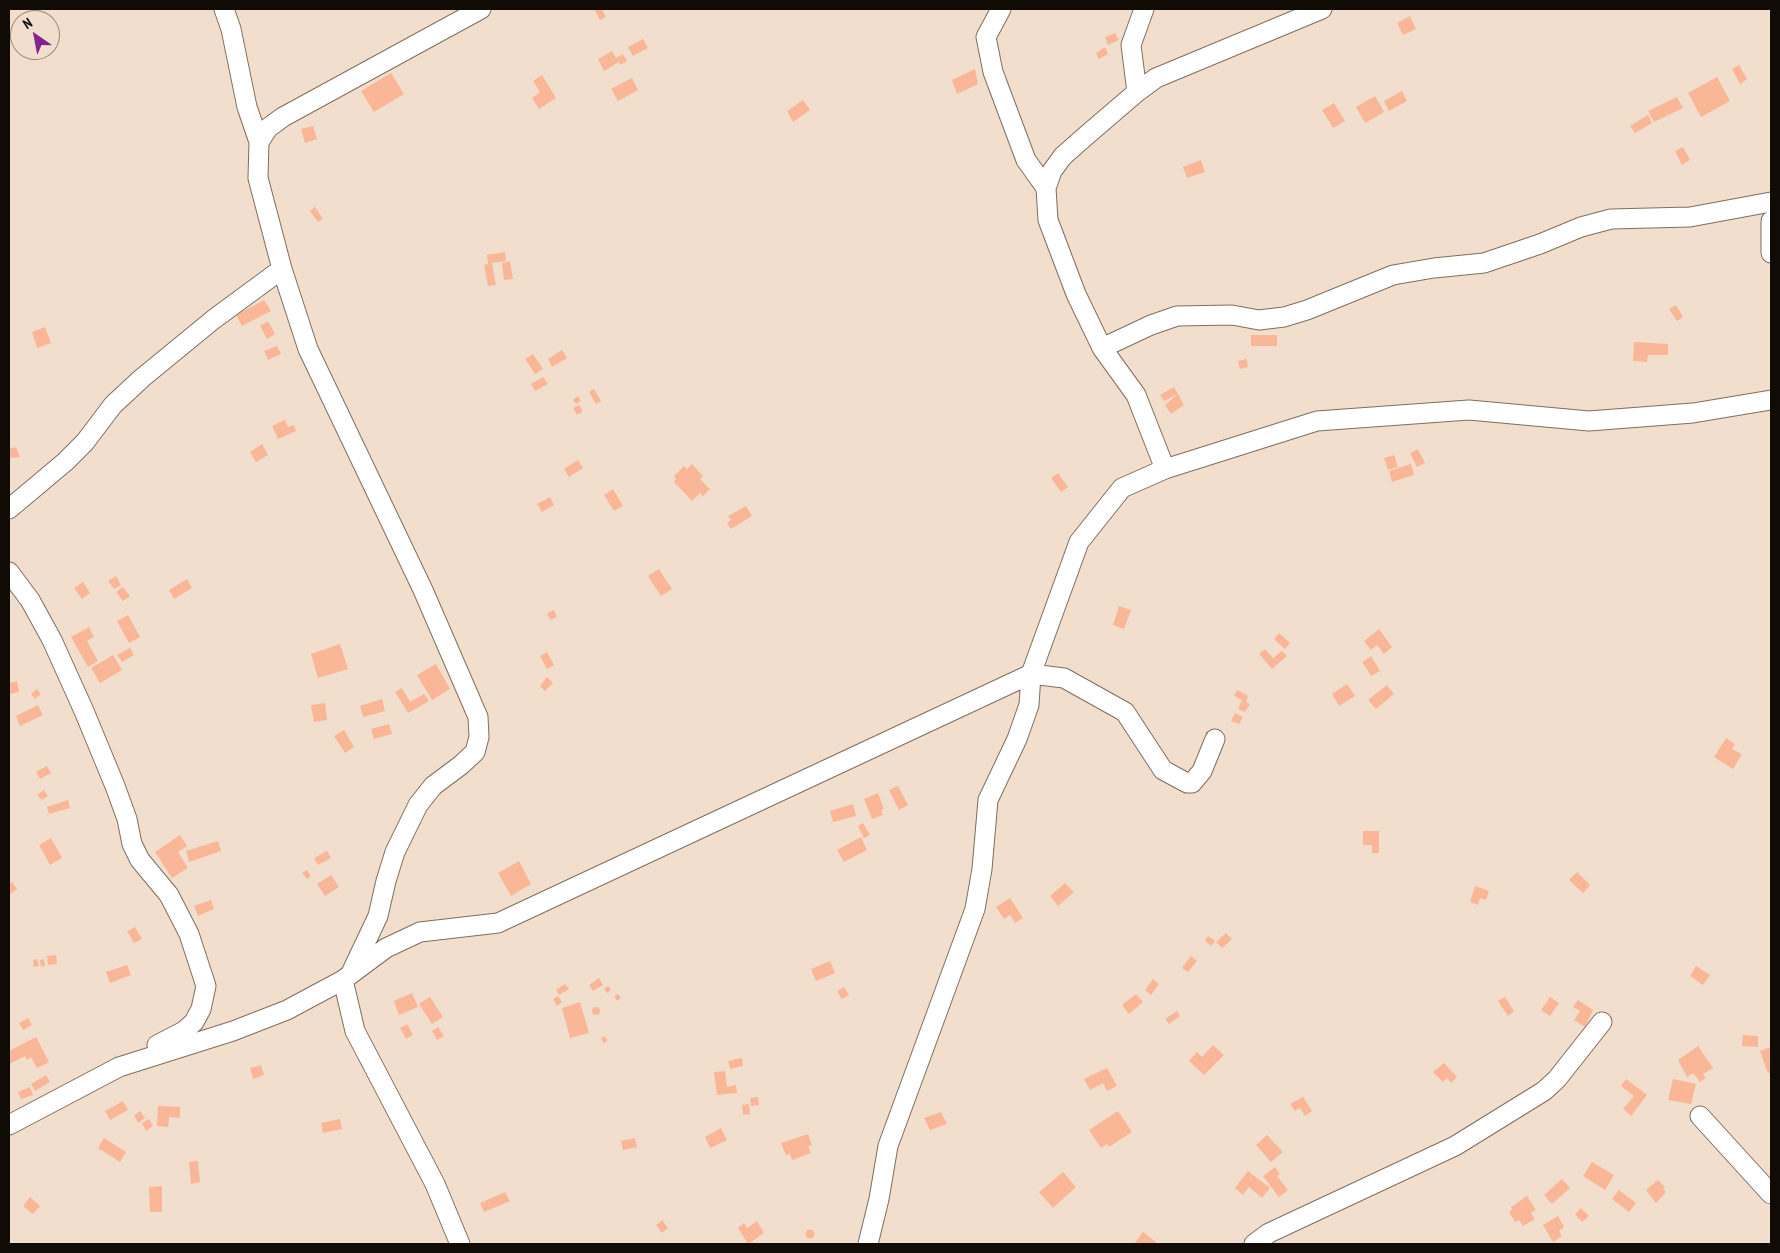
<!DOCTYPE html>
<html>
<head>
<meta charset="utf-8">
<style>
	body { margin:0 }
	#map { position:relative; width:1780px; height:1253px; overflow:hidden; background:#f1decc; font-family:"PT Sans Narrow",sans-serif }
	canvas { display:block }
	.frame { position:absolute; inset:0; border:10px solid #110b06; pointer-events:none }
	.north { position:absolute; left:10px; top:10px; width:50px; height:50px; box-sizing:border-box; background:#f1decc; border:1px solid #978a7d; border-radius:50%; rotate:327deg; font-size:14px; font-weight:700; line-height:20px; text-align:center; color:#110b06 }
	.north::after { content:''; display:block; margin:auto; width:18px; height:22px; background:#85228b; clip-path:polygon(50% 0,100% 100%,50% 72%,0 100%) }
</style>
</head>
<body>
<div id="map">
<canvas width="1780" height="1253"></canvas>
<div class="frame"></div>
<div class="north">N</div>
</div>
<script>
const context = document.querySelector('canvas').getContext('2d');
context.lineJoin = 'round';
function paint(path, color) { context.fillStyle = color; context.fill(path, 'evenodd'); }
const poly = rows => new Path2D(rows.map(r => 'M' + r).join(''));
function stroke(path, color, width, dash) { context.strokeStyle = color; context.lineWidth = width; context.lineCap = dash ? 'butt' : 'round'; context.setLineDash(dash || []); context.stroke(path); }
const building = poly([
	[594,9,602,9,606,17,600,20],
	[1410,16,1416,29,1403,35,1397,23],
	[1115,33,1119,40,1108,45,1105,37],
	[643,39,648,48,633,56,628,47],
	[1105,47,1108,54,1099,59,1096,53],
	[612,51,616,58,623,54,627,61,620,65,619,62,604,71,598,59],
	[1739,65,1747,79,1740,84,1732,69],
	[975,69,978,84,957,94,952,80],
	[391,73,404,94,374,112,361,91],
	[542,75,556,98,539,109,532,98,540,92,533,81],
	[1717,77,1730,101,1701,117,1688,93],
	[632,78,638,90,618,101,611,89],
	[1402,91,1407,101,1389,111,1384,101],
	[1375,96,1384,112,1365,123,1356,107],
	[1677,97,1683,108,1654,122,1648,111],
	[803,100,810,110,793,122,787,111],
	[1334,103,1345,121,1333,128,1322,110],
	[1648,115,1652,123,1635,133,1630,126],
	[313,126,317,139,305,143,301,129],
	[1683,147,1690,160,1682,165,1675,151],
	[1201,160,1205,172,1187,178,1183,167],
	[315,207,323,219,318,222,310,211],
	[505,252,506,261,492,263,496,285,488,286,484,265,488,264,487,255],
	[510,261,513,279,504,280,502,263],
	[264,300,271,311,242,326,236,315],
	[1676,305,1683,317,1677,321,1669,309],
	[268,321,275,334,267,339,260,326],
	[45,327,51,343,37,348,32,332],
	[1251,335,1277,335,1277,346,1251,346],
	[1634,342,1668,344,1668,355,1648,355,1647,362,1633,361],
	[277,346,281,354,268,360,264,351],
	[562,350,567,358,552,367,548,359],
	[533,354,543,369,535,374,525,359],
	[1247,359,1248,367,1240,369,1238,361],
	[543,377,548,384,535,391,531,384],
	[1174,387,1178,394,1184,405,1171,414,1165,405,1178,394,1164,401,1160,395],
	[594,389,601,401,596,404,589,392],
	[578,396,581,401,576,404,573,400],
	[579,405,583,411,577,415,573,408],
	[285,420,288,427,294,425,296,431,278,439,272,426],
	[262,444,268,455,256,462,250,452],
	[16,447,20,457,9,458,9,449],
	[1418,449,1425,463,1417,467,1410,453],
	[1394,455,1398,467,1388,470,1384,458],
	[578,460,583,468,569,477,564,469],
	[692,464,703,476,700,479,710,489,703,496,700,493,692,501,674,482,676,479,674,476,684,466,687,469],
	[1411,464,1414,475,1392,482,1389,471],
	[1058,473,1068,487,1061,492,1051,478],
	[613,489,623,506,614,511,604,495],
	[550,497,554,505,542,512,537,504],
	[746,506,752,516,731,529,727,523,731,520,728,516],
	[659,569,672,589,661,596,648,576],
	[116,576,121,585,114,589,108,581],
	[187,579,192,588,174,599,169,590],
	[83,582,90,593,82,599,74,588],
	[123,587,130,596,123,601,116,592],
	[1119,606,1131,610,1124,629,1113,625],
	[554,610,557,617,550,620,547,613],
	[128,615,140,637,129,643,117,621],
	[89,627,94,637,87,641,98,661,88,667,71,637],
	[1379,629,1392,647,1384,654,1377,645,1371,650,1364,641],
	[1279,633,1290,643,1285,649,1274,639],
	[340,644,348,669,318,678,311,654],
	[130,648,134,655,122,662,117,655],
	[1265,649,1273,658,1282,651,1287,656,1272,669,1259,654],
	[547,652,554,665,547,669,540,656],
	[113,655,122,670,100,683,91,668],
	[1371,656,1380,671,1371,676,1362,662],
	[436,664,450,689,432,700,417,675],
	[547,677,553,683,545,691,540,686],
	[17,681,19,692,9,694,9,683],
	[1347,684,1355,696,1339,706,1332,694],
	[1387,685,1394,694,1376,709,1368,700],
	[402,688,410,702,424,694,429,701,408,713,395,692],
	[37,689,41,694,35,699,31,694],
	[1237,690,1248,696,1246,702,1250,704,1245,712,1238,709,1242,700,1234,696],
	[382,699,385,711,363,717,360,706],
	[325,703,327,720,314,722,311,705],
	[38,705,43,715,20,726,16,716],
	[1235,713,1243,717,1239,724,1231,721],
	[389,724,392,734,374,739,371,729],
	[344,730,354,747,345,753,334,736],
	[1726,738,1735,744,1732,749,1742,754,1733,769,1714,757],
	[47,766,51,773,40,779,36,772],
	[898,786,908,805,899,810,889,790],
	[44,790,48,796,42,800,37,795],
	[878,793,884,809,881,810,883,815,872,819,864,799],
	[68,800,70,808,49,814,47,807],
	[853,804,856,816,833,822,830,811],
	[863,823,870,835,864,838,858,826],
	[1363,831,1379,831,1379,853,1372,853,1372,845,1363,845],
	[180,835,187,846,178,852,188,868,172,878,155,852],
	[861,837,867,850,844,862,837,850],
	[51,838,62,858,50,865,39,845],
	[218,841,221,851,189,862,186,851],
	[327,851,331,858,318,865,314,858],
	[519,861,531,884,511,896,498,873],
	[307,870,311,876,307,879,302,873],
	[1577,872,1590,885,1583,893,1569,880],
	[331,875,339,887,325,896,317,884],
	[12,882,17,889,9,895,9,884],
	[1065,883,1074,892,1058,906,1050,896],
	[1475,886,1489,891,1486,900,1480,898,1478,905,1470,902],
	[1010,898,1023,918,1015,923,1010,915,1004,919,996,907],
	[211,900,214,909,198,916,194,906],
	[135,927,142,939,134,943,127,931],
	[1226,933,1232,939,1222,948,1216,942],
	[1208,936,1215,941,1211,946,1205,941],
	[56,955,57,964,48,965,47,956],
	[1191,956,1197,961,1188,972,1182,968],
	[37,959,39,966,34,967,33,960],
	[44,959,45,966,41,967,40,960],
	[830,961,835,973,816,981,811,969],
	[127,965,131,975,110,983,106,972],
	[1696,966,1710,975,1703,985,1690,976],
	[599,978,603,985,593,991,589,985],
	[1153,979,1159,984,1151,995,1145,990],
	[565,984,569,989,559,995,556,990],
	[608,986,611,990,607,993,604,989],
	[844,987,849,995,842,999,837,991],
	[412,993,418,1007,399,1015,394,1001],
	[618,994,621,998,617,1001,614,996],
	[1136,994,1143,1002,1129,1014,1122,1005],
	[558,996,562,1002,557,1006,553,999],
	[430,997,443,1017,432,1024,419,1004],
	[1505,997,1514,1011,1508,1016,1498,1001],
	[1550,997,1559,1003,1550,1016,1541,1010],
	[1578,1000,1593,1010,1585,1027,1574,1020,1580,1011,1573,1007],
	[580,1002,589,1033,570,1038,562,1008],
	'592 1011a4 4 0 1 1 8 0a4 4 0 1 1-8 0Z',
	[1177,1011,1180,1016,1169,1024,1165,1019],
	[28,1018,32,1025,23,1030,19,1023],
	[407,1024,413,1035,406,1039,400,1028],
	[438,1027,444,1036,437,1040,432,1031],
	[1743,1035,1758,1036,1758,1047,1742,1046],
	[604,1036,608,1040,604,1043,601,1039],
	[36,1037,49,1062,37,1068,31,1057,27,1060,25,1056,9,1064,9,1051],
	[1213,1045,1224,1055,1204,1075,1189,1061,1197,1052,1202,1057],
	[1698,1046,1713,1068,1703,1074,1706,1078,1700,1082,1693,1073,1687,1077,1678,1060],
	[1771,1047,1771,1072,1768,1073,1760,1051],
	[742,1058,743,1066,730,1069,728,1061],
	[1444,1063,1457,1077,1451,1083,1447,1078,1443,1082,1433,1072],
	[261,1065,264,1075,253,1079,250,1068],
	[1107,1068,1117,1086,1107,1091,1103,1083,1090,1090,1084,1079],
	[725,1071,727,1087,736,1085,737,1093,717,1095,714,1072],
	[46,1075,50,1082,35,1091,31,1084],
	[1626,1079,1647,1095,1631,1116,1623,1109,1634,1096,1621,1086],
	[1673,1079,1696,1084,1691,1104,1668,1100],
	[30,1087,33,1095,21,1099,18,1092],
	[758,1097,759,1105,751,1106,750,1098],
	[1303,1097,1312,1111,1305,1116,1300,1108,1295,1111,1290,1104],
	[123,1101,128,1110,110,1120,105,1111],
	[749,1104,750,1114,743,1115,742,1105],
	[158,1106,180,1107,180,1118,169,1117,168,1127,157,1126],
	[140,1111,145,1118,138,1123,134,1116],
	[1118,1111,1132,1132,1109,1147,1107,1144,1101,1148,1089,1130],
	[941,1112,947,1124,930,1130,924,1118],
	[149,1119,153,1126,146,1131,142,1123],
	[340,1119,342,1129,323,1133,321,1123],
	[721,1128,727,1140,710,1148,705,1137],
	[808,1134,812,1145,808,1146,811,1153,792,1160,790,1154,786,1155,781,1143],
	[1267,1135,1283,1152,1271,1162,1256,1145],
	[104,1138,126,1152,120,1162,98,1148],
	[635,1138,637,1147,623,1150,621,1141],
	[198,1161,200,1182,191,1184,189,1162],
	[1592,1162,1614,1175,1605,1190,1583,1176],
	[1275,1167,1280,1174,1277,1176,1288,1190,1279,1197,1263,1176],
	[1248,1171,1270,1188,1262,1198,1249,1187,1243,1195,1235,1188],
	[1063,1172,1076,1187,1053,1208,1039,1192],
	[1562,1179,1570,1188,1552,1204,1544,1195],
	[1658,1180,1665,1187,1663,1189,1666,1192,1656,1203,1646,1190],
	[162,1186,162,1212,150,1212,149,1187],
	[1619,1190,1636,1203,1629,1212,1612,1199],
	[505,1192,510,1201,484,1212,480,1203],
	[1527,1196,1536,1210,1531,1213,1535,1219,1523,1226,1519,1220,1515,1222,1509,1212,1512,1210,1511,1207],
	[30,1197,40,1206,33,1214,23,1206],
	[1581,1208,1589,1216,1582,1222,1575,1214],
	[1558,1216,1564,1227,1559,1231,1562,1236,1553,1242,1543,1225],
	[662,1220,668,1228,662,1233,656,1225],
	[757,1221,764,1233,748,1244,738,1228,744,1223,747,1228],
	'805.5 1234a4.5 4.5 0 1 1 9 0a4.5 4.5 0 1 1-9 0Z',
	[1143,1232,1156,1242,1154,1244,1134,1244]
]);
const minor = poly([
	[224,9,231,29,247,107,259,142],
	[1001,9,986,37,993,72,1026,160,1046,188],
	[1137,92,1131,45,1144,9],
	[1771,221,1771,253],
	[1102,348,1151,325,1177,316,1232,315,1259,320,1284,317,1307,310,1393,275,1434,268,1484,263,1540,244,1581,227,1611,219,1690,217,1771,202],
	[1165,469,1136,395,1102,348,1076,294,1048,220,1046,188,1052,171,1063,156,1088,134,1137,92,1156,78,1322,9],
	[9,509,65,462,85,442,113,405,142,378,214,319,282,269],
	[9,572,30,600,52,640,84,711,115,786,127,819,132,844,140,860,169,895,189,934,206,986,201,1009,194,1022,184,1031,157,1045],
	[352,971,378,916,386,881,395,852,418,805,433,786,461,765,475,752,479,737,478,717,423,590,308,349,282,269,258,178,259,142,268,128,283,117,481,9],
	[343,980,355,1031,435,1184,460,1244],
	[1700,1116,1771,1194],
	[9,1125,119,1067,233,1031,287,1010,343,980,386,948,420,932,498,923,1031,674,1079,542,1122,488,1165,469,1317,421,1469,410,1589,421,1693,413,1771,400],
	[868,1244,879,1199,888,1146,975,909,982,869,988,800,1017,739,1029,705,1031,674,1064,678,1125,712,1163,770,1187,783,1192,783,1202,771,1215,739],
	[1254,1244,1269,1233,1455,1146,1544,1091,1557,1079,1602,1022]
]);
paint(building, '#fab797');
stroke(minor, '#7f6e5d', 21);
stroke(minor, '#fff', 19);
</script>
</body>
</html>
